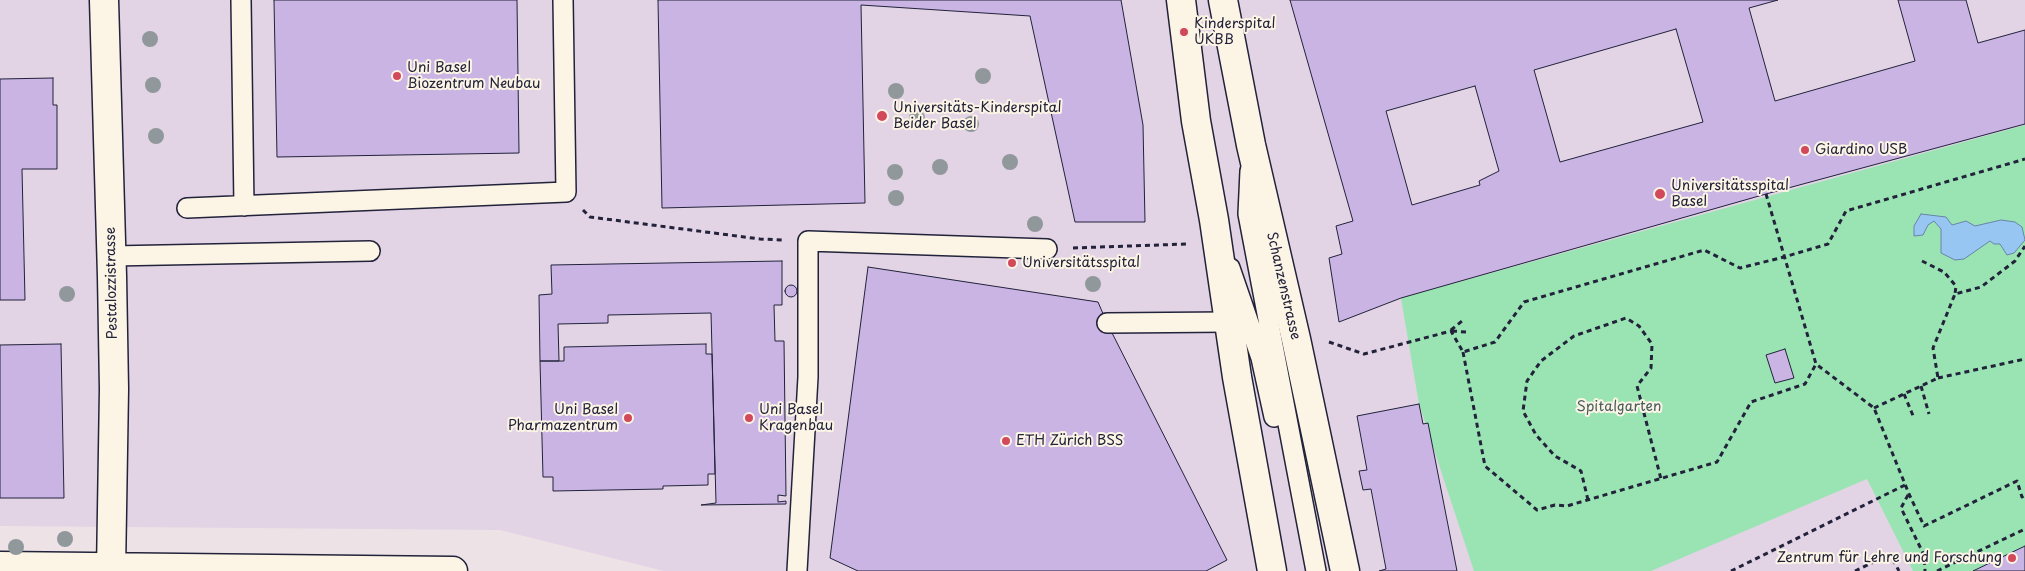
<!DOCTYPE html>
<html>
<head>
<meta charset="utf-8">
<style>
	body { margin:0 }
	canvas { display:block; background:#ede2e5 }
</style>
</head>
<body>
<canvas width="2025" height="571"></canvas>
<script>
const context = document.querySelector('canvas').getContext('2d');
context.lineJoin = 'round';
function paint(path, color) { context.fillStyle = color; context.fill(path, 'evenodd'); }
const poly = rows => new Path2D(rows.map(r => 'M' + r).join(''));
function stroke(path, color, width, dash) { context.strokeStyle = color; context.lineWidth = width; context.lineCap = dash ? 'butt' : 'round'; context.setLineDash(dash || []); context.stroke(path); }
function drawText(font, color, halo, rows, align = 'center') {
  context.font = font + ' "Playpen Sans",sans-serif'; context.lineWidth = 4; context.setLineDash([]); context.textBaseline = 'middle'; context.strokeStyle = halo; context.fillStyle = color; for (const [text, x, y, turn = 0] of rows) {
    context.save(); context.translate(x, y); context.rotate((+turn || 0) * Math.PI / 180); context.textAlign = isNaN(turn) ? turn : align; if (halo) context.strokeText(text, 0, 0); context.fillText(text, 0, 0); context.restore();
  }
}
const built = poly([
	[0,0,2025,0,2025,571,664,571,500,530,0,526]
]);
const green = poly([
	[2025,125,2025,546,1973,571,1913,571,1867,479,1651,571,1474,571,1419,404,1401,298]
]);
const water = poly([
	[1921,214,1946,217,1952,225,1966,221,1975,226,2001,220,2015,222,2022,227,2025,240,2014,253,2007,255,2000,244,1994,244,1990,241,1964,259,1955,260,1941,253,1941,229,1934,221,1928,225,1923,235,1914,236,1914,226,1921,214]
]);
const building = poly([
	[274,0,517,0,519,153,277,157,274,0],
	[658,0,1121,0,1143,125,1145,222,1075,222,1030,16,861,5,865,203,662,208,658,0],
	[1290,0,1778,0,1749,8,1775,101,1915,61,1898,0,1966,0,1978,43,2025,30,2025,124,1766,194,1401,298,1339,322,1329,258,1342,254,1336,226,1353,221,1290,0],
	[1676,29,1703,122,1560,162,1534,70,1676,29],
	[1475,86,1499,171,1479,181,1480,185,1412,205,1386,111,1475,86],
	[53,78,53,105,57,105,57,169,22,169,25,300,0,300,0,79,53,78],
	[782,261,782,305,774,305,775,341,784,341,786,496,778,495,778,502,786,501,786,504,701,505,716,503,711,313,608,315,608,323,558,324,559,361,540,361,539,295,552,294,551,265,782,261],
	[868,267,1098,302,1107,323,1227,560,1206,571,858,571,830,558,868,267],
	'785 291a6 6 0 1 1 12 0a6 6 0 1 1-12 0Z',
	[61,344,64,498,0,498,0,345,61,344],
	[706,344,706,354,712,354,715,474,708,474,708,485,663,486,663,489,553,491,553,477,543,477,540,361,564,361,564,347,706,344],
	[1785,349,1794,378,1775,383,1766,355,1785,349],
	[1419,404,1423,424,1428,423,1457,571,1379,571,1386,569,1371,489,1363,490,1359,471,1367,470,1357,416,1419,404],
	[2025,546,2025,571,1973,571,2025,546]
]);
const path = poly([
	[1766,194,1816,364,1874,408,1909,494,1924,526,2017,481,2022,497,2025,495],
	[583,210,590,217,760,239,783,240],
	[1073,248,1186,244],
	[1922,261,1944,272,1956,286,1955,294],
	[1451,330,1462,321],
	[1452,331,1466,332],
	[1329,342,1364,354,1451,331,1463,352,1495,342,1524,302,1704,250,1740,268,1784,257,1828,244,1846,211,2025,159],
	[1463,352,1485,466,1537,510,1555,505,1567,506,1717,462,1751,402,1805,384,1816,364],
	[1938,378,2025,359],
	[1921,386,1929,414],
	[1904,394,1914,418],
	[1874,408,1938,378,1933,348,1955,294,1981,287,2015,261,2025,246],
	[1908,495,1901,508,1924,555,1925,571],
	[1588,500,1581,471,1555,456,1536,435,1523,411,1527,381,1541,361,1574,336,1626,318,1639,326,1652,344,1651,368,1637,386,1661,479],
	[1731,571,1905,485],
	[1855,571,1890,554,1899,571],
	[1937,571,2025,529]
]);
const service = poly([
	[241,0,244,206],
	[1250,171,1248,214,1316,571],
	[187,208,566,192,563,0],
	[112,256,370,251],
	[1230,268,1261,358,1274,417],
	[1107,323,1229,322],
	[797,571,808,377,808,241,1047,249]
]);
const minor = poly([
	[104,0,112,276,114,389,111,571],
	[0,566,453,571]
]);
const secondary = poly([
	[1181,0,1196,121,1214,220,1237,377,1272,571],
	[1223,0,1251,145,1296,339,1345,571]
]);
const trees = [
	[150,39],
	[983,76],
	[153,85],
	[896,91],
	[917,118],
	[971,124],
	[156,136],
	[1010,162],
	[940,167],
	[895,172],
	[896,198],
	[1035,224],
	[1093,284],
	[67,294],
	[65,539],
	[16,547]
];
const markers = [
	[1184,32,5,"#d1495b"],
	[397,76,5,"#d1495b"],
	[882,116,6,"#d1495b"],
	[1805,150,5,"#d1495b"],
	[1660,194,6,"#d1495b"],
	[1012,263,5,"#d1495b"],
	[628,418,5,"#d1495b"],
	[749,418,5,"#d1495b"],
	[1006,441,5,"#d1495b"],
	[2012,558,5,"#d1495b"]
];
const poiNames = [
	["Kinderspital",1194,24],
	["UKBB",1194,40],
	["Uni Basel",407,68],
	["Biozentrum Neubau",407,84],
	["Universitäts-Kinderspital",893,108],
	["Beider Basel",893,124],
	["Giardino USB",1815,150],
	["Universitätsspital",1671,186],
	["Basel",1671,202],
	["Universitätsspital",1022,263],
	["Uni Basel",618,410,"right"],
	["Pharmazentrum",618,426,"right"],
	["Uni Basel",759,410],
	["Kragenbau",759,426],
	["ETH Zürich BSS",1016,441],
	["Zentrum für Lehre und Forschung",2002,558,"right"]
];
const streetNames = [
	["Pestalozzistrasse",112,283,-91],
	["Schanzenstrasse",1283,286,77]
];
const parkNames = [
	["Spitalgarten",1619,407]
];
paint(built, '#e2d4e5');
paint(green, '#9ae4b3');
paint(water, '#98c6f2');
stroke(water, '#6984a9', 1);
paint(building, '#c9b4e4');
stroke(building, '#22223b', 1);
stroke(service, '#22223b', 22);
stroke(minor, '#22223b', 31);
stroke(secondary, '#22223b', 31);
stroke(path, '#22223b', 3, [5, 4]);
stroke(service, '#fcf5e5', 19);
stroke(minor, '#fcf5e5', 28);
stroke(secondary, '#fcf5e5', 28);
context.fillStyle = '#91989b';
for (const [x, y] of trees) { context.beginPath(); context.arc(x, y, 8, 0, 2 * Math.PI); context.fill(); }
for (const [x, y, r, color] of markers) { const dot = new Path2D(); dot.arc(x, y, r, 0, 2 * Math.PI); context.fillStyle = color; context.fill(dot); stroke(dot, '#fcf5e5', 2); }
drawText('14px', '#22223b', '#fcf5e5', poiNames, 'left');
drawText('14px', '#22223b', '#fcf5e5', streetNames);
drawText('14px', '#465c5f', '#fcf5e5', parkNames);
</script>
</body>
</html>
